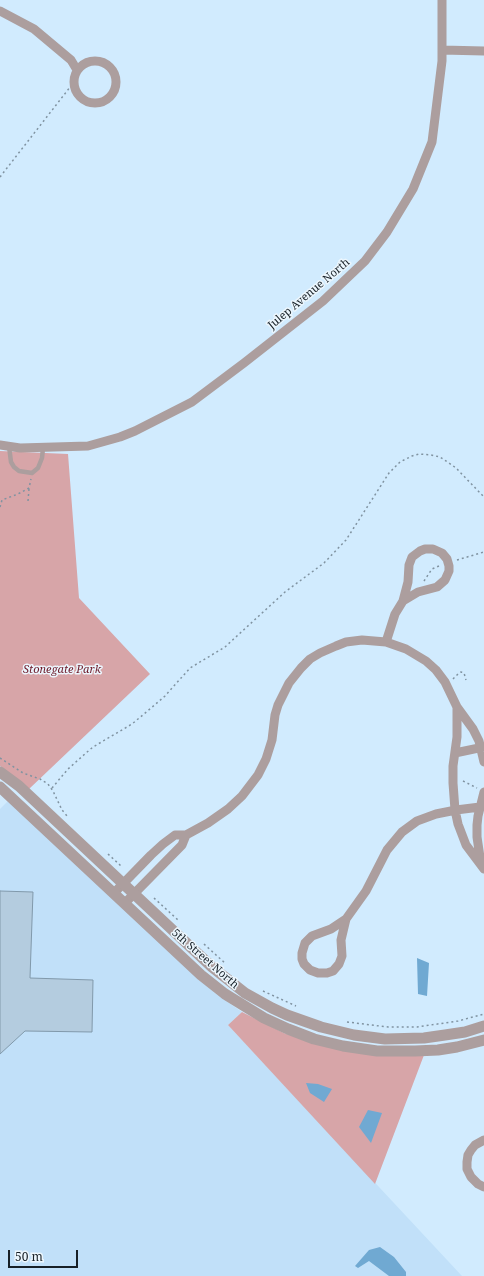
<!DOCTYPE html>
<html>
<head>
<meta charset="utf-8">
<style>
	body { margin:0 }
	#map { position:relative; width:484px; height:1276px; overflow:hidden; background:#d1ebfe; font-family:"Noto Serif",serif }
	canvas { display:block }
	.scale { position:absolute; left:8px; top:1250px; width:70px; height:18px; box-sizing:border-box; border:2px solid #172027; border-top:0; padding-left:5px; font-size:12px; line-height:14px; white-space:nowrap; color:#172027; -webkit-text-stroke:3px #ecf6fd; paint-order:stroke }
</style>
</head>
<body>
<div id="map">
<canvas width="484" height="1276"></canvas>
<div class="scale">50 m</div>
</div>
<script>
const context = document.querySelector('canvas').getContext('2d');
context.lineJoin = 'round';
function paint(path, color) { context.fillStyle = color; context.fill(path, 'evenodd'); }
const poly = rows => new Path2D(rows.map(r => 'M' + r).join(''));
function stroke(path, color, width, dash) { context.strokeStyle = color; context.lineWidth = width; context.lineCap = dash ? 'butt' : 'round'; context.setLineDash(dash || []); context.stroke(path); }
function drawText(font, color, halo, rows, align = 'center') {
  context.font = font + ' "Noto Serif",serif'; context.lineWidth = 3; context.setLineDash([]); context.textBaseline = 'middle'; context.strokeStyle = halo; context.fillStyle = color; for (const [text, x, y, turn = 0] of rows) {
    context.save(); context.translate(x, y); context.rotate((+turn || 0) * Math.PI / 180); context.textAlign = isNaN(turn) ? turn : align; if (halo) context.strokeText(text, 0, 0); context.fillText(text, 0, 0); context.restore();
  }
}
const built = poly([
	[8,801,216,994,242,1012,228,1025,462,1276,0,1276,0,809]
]);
const green = poly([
	[0,451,68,454,79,598,150,674,29,789,0,766],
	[242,1012,286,1034,424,1055,375,1184,228,1025]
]);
const water = poly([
	[417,958,429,963,427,996,418,994],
	[306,1083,318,1084,332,1089,324,1102,310,1093],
	[368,1110,382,1113,371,1143,359,1127],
	[380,1247,394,1257,406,1272,406,1276,389,1276,369,1261,358,1268,355,1266,369,1250]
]);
const building = poly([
	[0,891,33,892,30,978,93,980,92,1032,25,1031,0,1054,0,891]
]);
const path = poly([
	[0,177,74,82],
	[28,501,29,489],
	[0,507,2,500,18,494,29,488,31,479],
	[457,560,484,552],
	[424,581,432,569,439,566],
	[453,679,459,673,461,672,464,673,466,680],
	[0,758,23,773,40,779,48,784,53,791,62,810,68,817],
	[463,781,477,788],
	[52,788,68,769,86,753,93,747,132,724,144,714,165,696,190,668,225,647,285,592,324,563,346,540,389,473,400,462,412,456,419,454,431,455,440,457,449,463,456,468,484,497],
	[108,854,121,866],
	[154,898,178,920],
	[204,944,226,964],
	[263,991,296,1006],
	[347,1022,388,1027,417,1027,458,1021,484,1014]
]);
const service = poly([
	[9,446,11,462,14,467,19,471,32,473,38,468,42,458,43,448]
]);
const minor = poly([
	[0,11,34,29,71,60,77,70],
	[442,50,484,51],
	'74 82a21 21 0 1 1 42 0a21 21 0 1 1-42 0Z',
	[0,445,20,448,88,446,120,437,135,431,192,402,244,363,323,301,365,261,387,232,413,189,432,142,442,61,442,0],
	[386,642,395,614,403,601,418,592,437,587,445,580,449,571,449,566,447,559,442,553,433,549,425,549,420,551,412,557,409,565,408,582,403,601],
	[457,707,457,737,453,766,453,783,455,810,458,824,466,845,484,869],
	[455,753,484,747],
	[481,864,477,837,477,825,478,816,484,792],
	[114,893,151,855,163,844,175,835,186,835,208,823,228,809,242,796,258,775,266,759,272,740,275,715,278,705,289,683,301,668,310,659,320,653,336,646,346,642,362,640,386,642,406,649,426,661,436,670,445,682,457,707,473,729,479,741,484,762],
	[125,903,182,845,186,835],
	[346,919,341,940,342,956,339,964,333,971,327,973,318,973,310,970,304,964,302,959,302,953,305,943,312,936,331,929,346,919,366,891,387,850,402,832,417,821,436,814,456,810,480,807],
	[484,1140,475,1145,471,1150,468,1155,467,1162,467,1169,471,1177,478,1184,484,1187]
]);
const tertiary = poly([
	[0,772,19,786,212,967,245,993,272,1008,287,1015,321,1027,354,1035,385,1039,424,1038,445,1035,465,1032,484,1026],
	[0,787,201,975,225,994,264,1018,288,1029,314,1039,343,1046,377,1051,415,1051,438,1050,457,1047,484,1040]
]);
const streetNames = [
	["Julep Avenue North",309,294,-40],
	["5th Street North",205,959,41]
];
const parkNames = [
	["Stonegate Park",62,670]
];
paint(built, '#c1e0f9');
paint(green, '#d7a5a8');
paint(water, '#70a9d2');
paint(building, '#b4ccdf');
stroke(building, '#8199ab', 1);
stroke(path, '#8093a1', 1.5, [2, 3]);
stroke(service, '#ac9e9e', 4.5);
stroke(minor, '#ac9e9e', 9);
stroke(tertiary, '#ac9e9e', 11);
drawText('11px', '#172027', '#ecf6fd', streetNames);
drawText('italic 11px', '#6c1929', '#ecf6fd', parkNames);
</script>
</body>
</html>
